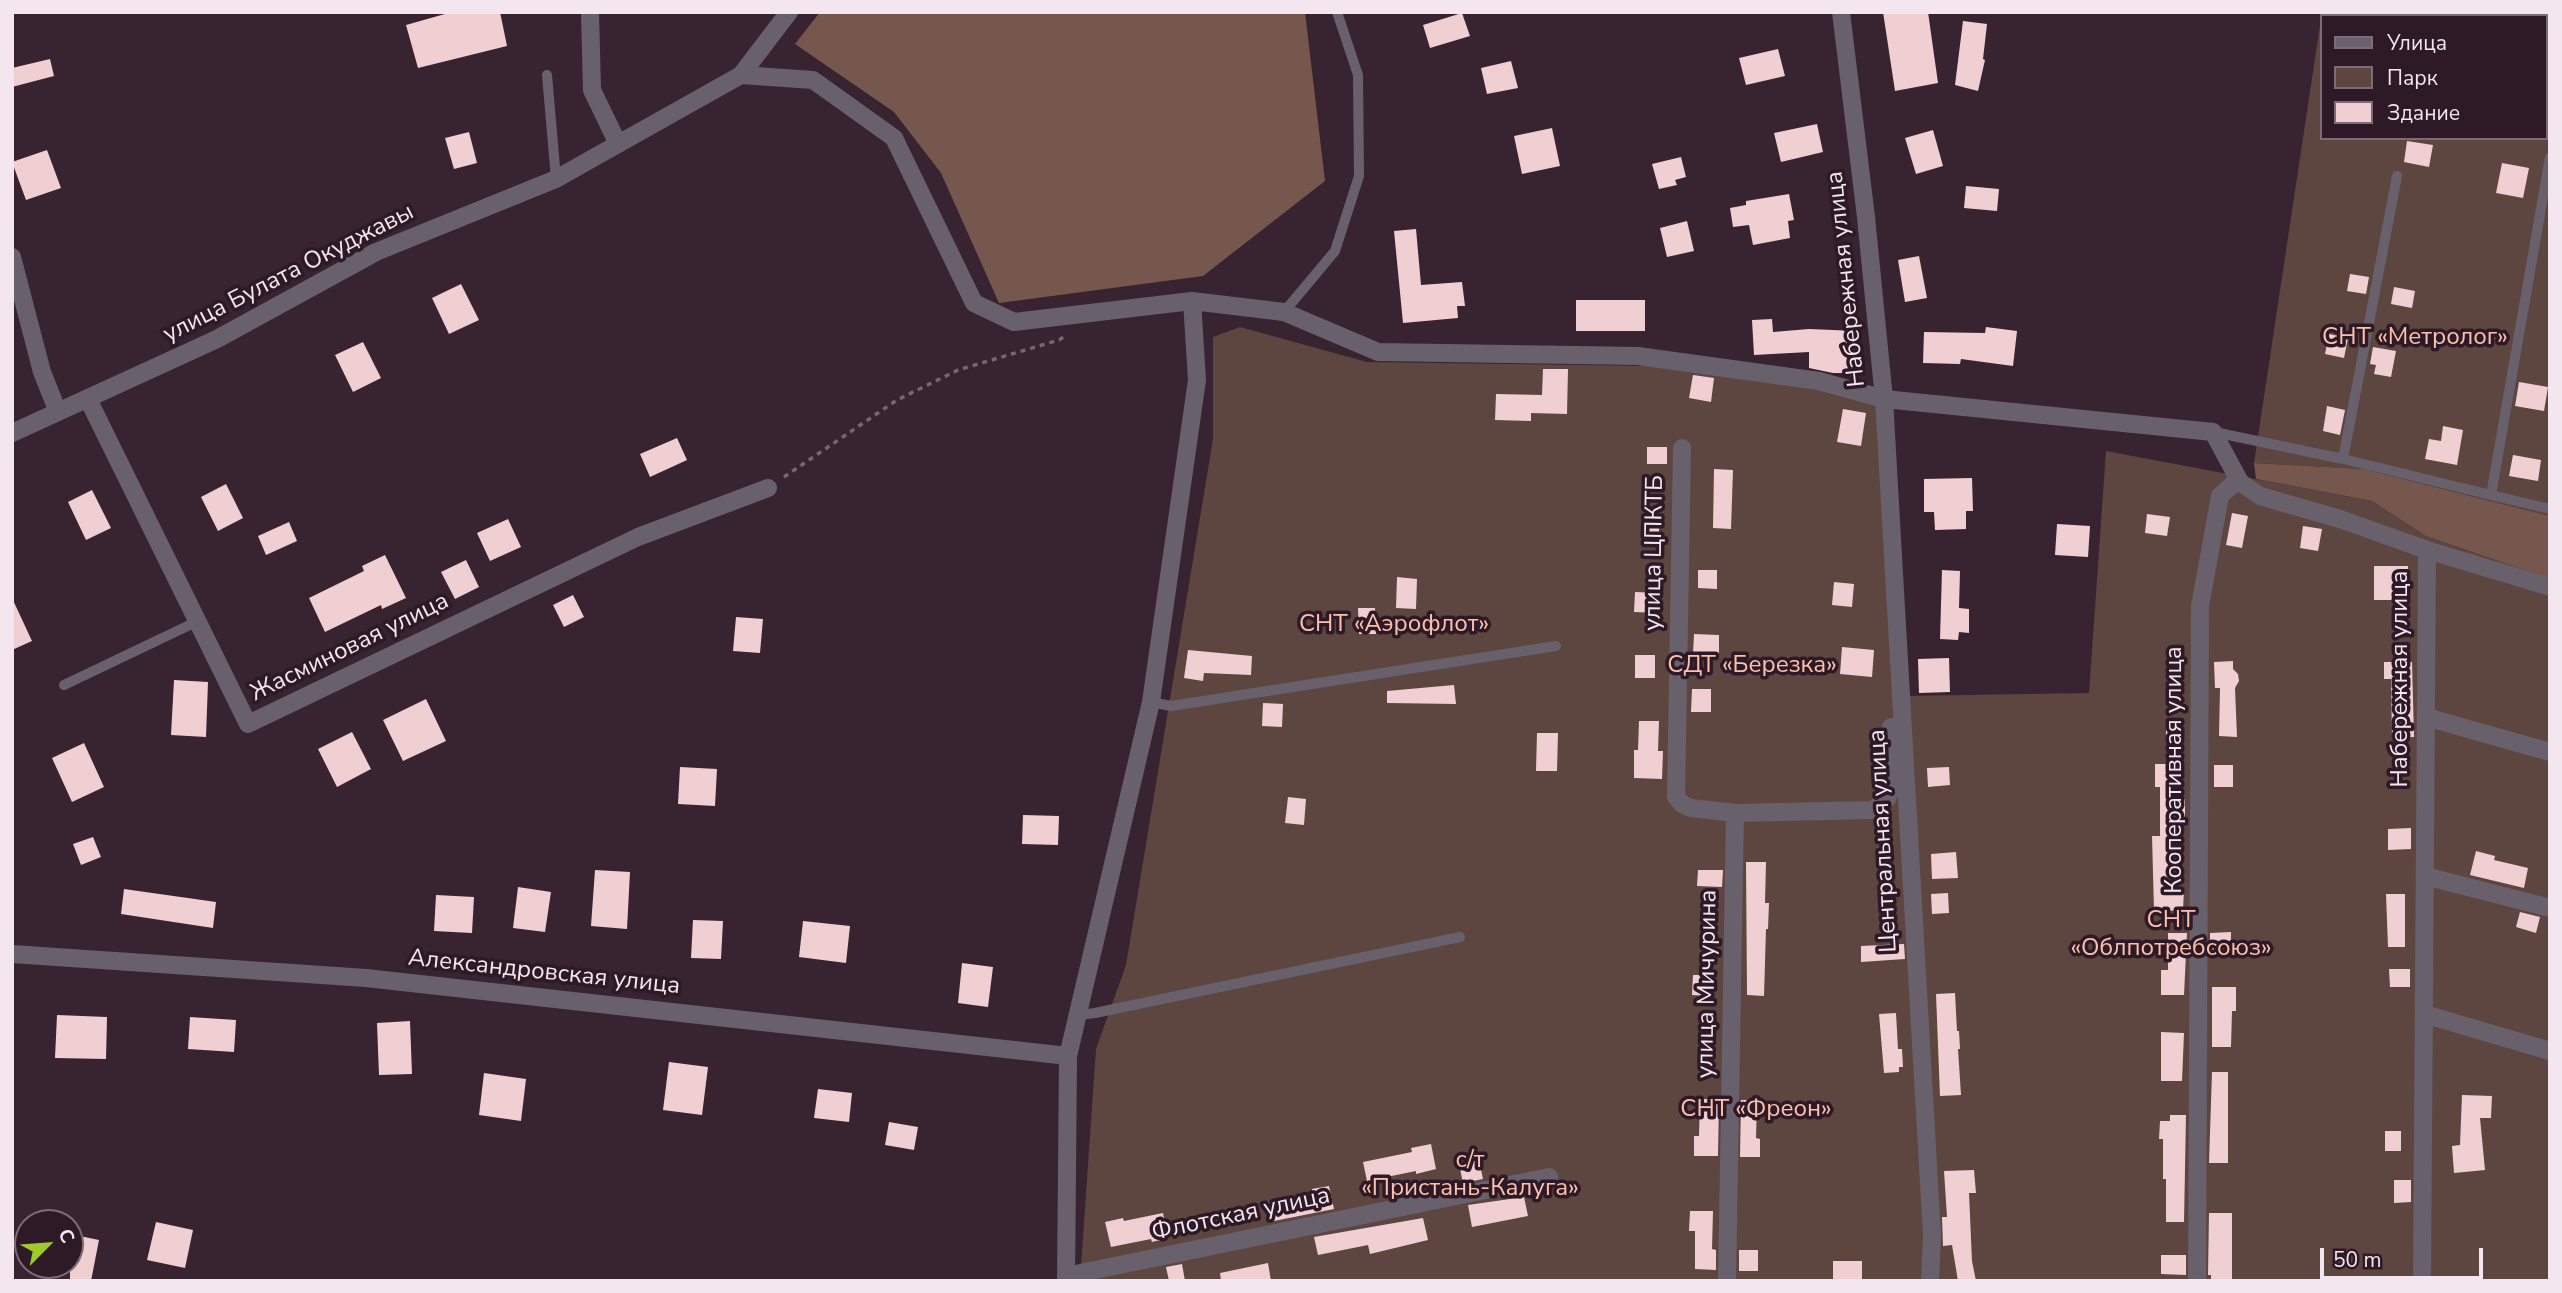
<!DOCTYPE html>
<html>
<head>
<meta charset="utf-8">
<style>
	body { margin:0 }
	#map { position:relative; width:2562px; height:1293px; overflow:hidden; background:#382330; font-family:"Nunito Sans",sans-serif }
	canvas { display:block }
	.frame { position:absolute; inset:0; border:14px solid #f4e6ee; pointer-events:none }
	.legend { position:absolute; left:2320px; top:14px; width:228px; height:126px; box-sizing:border-box; background:#2d1a26; border:2px solid #7d6c76; margin:0; padding:9px 12px; list-style:none; font-size:21px; color:#f4e6ee }
	.legend li { display:flex; align-items:center; gap:14px; height:35px }
	.legend b { width:35px; border:2px solid #7d6c76 }
	.north { position:absolute; left:14px; top:1209px; width:70px; height:70px; box-sizing:border-box; background:#2d1a26; border:2px solid #7d6c76; border-radius:50%; rotate:65deg; font-size:19px; font-weight:700; line-height:28px; text-align:center; color:#f4e6ee }
	.north::after { content:''; display:block; margin:auto; width:24px; height:32px; background:#a1c92a; clip-path:polygon(50% 0,100% 100%,50% 72%,0 100%) }
	.scale { position:absolute; left:2320px; top:1248px; width:163px; height:32px; box-sizing:border-box; border:4px solid #f4e6ee; border-top:0; padding-left:9px; font-size:21px; line-height:24px; white-space:nowrap; color:#f4e6ee; -webkit-text-stroke:5px #2d1a26; paint-order:stroke }
</style>
</head>
<body>
<div id="map">
<canvas width="2562" height="1293"></canvas>
<div class="frame"></div>
<ul class="legend">
<li><b style="height:9px;background:#68616c"></b>Улица</li>
<li><b style="height:19px;background:#5d463f"></b>Парк</li>
<li><b style="height:19px;background:#f0cfd2"></b>Здание</li>
</ul>
<div class="north">С</div>
<div class="scale">50 m</div>
</div>
<script>
const context = document.querySelector('canvas').getContext('2d');
context.lineJoin = 'round';
function paint(path, color) { context.fillStyle = color; context.fill(path, 'evenodd'); }
const poly = rows => new Path2D(rows.map(r => 'M' + r).join(''));
function stroke(path, color, width, dash) { context.strokeStyle = color; context.lineWidth = width; context.lineCap = dash ? 'butt' : 'round'; context.setLineDash(dash || []); context.stroke(path); }
function drawText(font, color, halo, rows, align = 'center') {
  context.font = font + ' "Nunito Sans",sans-serif'; context.lineWidth = 7; context.setLineDash([]); context.textBaseline = 'middle'; context.strokeStyle = halo; context.fillStyle = color; for (const [text, x, y, turn = 0] of rows) {
    context.save(); context.translate(x, y); context.rotate((+turn || 0) * Math.PI / 180); context.textAlign = isNaN(turn) ? turn : align; if (halo) context.strokeText(text, 0, 0); context.fillText(text, 0, 0); context.restore();
  }
}
const green = poly([
	[2322,12,2550,12,2550,516,2363,469,2254,463],
	[2322,16,2546,16,2546,138,2322,138],
	[1240,327,1367,362,1654,366,1882,398,1903,696,2089,693,2106,451,2372,501,2426,536,2550,579,2550,1281,1080,1281,1096,1049,1126,965,1213,439,1213,337]
]);
const forest = poly([
	[820,12,1305,12,1325,181,1203,276,999,303,941,173,894,112,795,44],
	[2254,463,2363,469,2550,516,2550,579,2426,536,2372,501,2256,479]
]);
const building = poly([
	[452,12,500,12,507,46,418,68,406,25],
	[1883,12,1928,12,1938,83,1895,91],
	[1462,13,1470,36,1430,48,1423,25],
	[1963,21,1987,24,1983,59,1985,60,1978,91,1955,85],
	[1778,49,1785,76,1746,85,1739,58],
	[50,59,54,76,12,87,12,68],
	[1511,61,1518,88,1487,94,1481,68],
	[1817,124,1823,152,1781,162,1774,133],
	[1552,128,1560,166,1522,174,1514,136],
	[1933,130,1943,166,1916,174,1905,138],
	[469,132,477,163,454,169,445,138],
	[2407,141,2433,145,2429,167,2404,162],
	[47,150,61,188,26,200,12,162],
	[1681,157,1686,177,1675,180,1677,185,1659,189,1652,164],
	[2502,163,2529,168,2523,198,2496,193],
	[1966,186,1999,189,1997,211,1964,208],
	[1789,194,1794,220,1788,221,1790,238,1753,245,1749,225,1733,227,1730,208,1746,205,1746,201],
	[1687,221,1694,251,1667,257,1660,228],
	[1416,229,1421,285,1462,282,1465,306,1457,306,1458,318,1403,323,1394,231],
	[1919,256,1927,298,1905,302,1898,260],
	[2350,274,2369,277,2366,294,2347,291],
	[461,284,479,320,449,334,432,298],
	[2394,287,2415,291,2412,308,2391,304],
	[1576,300,1645,300,1645,331,1576,331],
	[1772,319,1773,332,1809,329,1857,331,1857,373,1833,373,1809,368,1809,352,1754,355,1752,320],
	[1986,327,2017,331,2013,366,1961,359,1960,364,1923,363,1924,332,1985,333],
	[2329,334,2348,338,2344,358,2325,354],
	[363,342,381,378,353,392,335,355],
	[2373,347,2396,351,2391,377,2374,374,2376,365,2370,364],
	[1543,369,1568,369,1567,414,1531,413,1531,421,1495,420,1496,394,1542,395],
	[1693,375,1714,378,1711,402,1689,398],
	[2519,382,2548,387,2544,411,2515,406],
	[2327,406,2345,410,2340,435,2323,431],
	[1843,409,1866,413,1861,446,1837,442],
	[2443,426,2463,430,2457,465,2425,459,2429,439,2441,441],
	[677,438,687,460,650,477,640,454],
	[1647,447,1667,447,1667,464,1647,464],
	[2513,455,2541,460,2538,481,2509,476],
	[1714,469,1733,470,1731,529,1713,528],
	[1972,478,1973,511,1966,511,1966,529,1935,530,1934,512,1924,512,1924,479],
	[226,484,243,518,218,531,201,497],
	[92,490,111,528,86,540,68,502],
	[2232,513,2248,516,2242,548,2226,545],
	[1643,514,1659,515,1659,535,1642,535],
	[2147,514,2170,517,2167,536,2145,533],
	[508,519,521,547,490,561,477,533],
	[289,522,297,541,266,555,258,536],
	[2057,524,2090,526,2088,557,2055,555],
	[2303,526,2322,529,2318,551,2300,548],
	[385,555,406,598,382,609,381,605,325,632,309,598,364,571,362,566],
	[466,560,479,587,455,599,441,572],
	[2374,566,2408,566,2408,600,2374,600],
	[1698,570,1717,570,1717,589,1698,588],
	[1942,570,1960,571,1959,608,1969,609,1969,633,1959,632,1958,640,1940,639],
	[1397,577,1417,579,1416,609,1396,608],
	[1834,582,1854,584,1852,607,1832,605],
	[1635,592,1658,593,1658,613,1634,612],
	[573,595,584,617,564,627,553,605],
	[12,598,32,641,12,650],
	[1358,608,1375,608,1376,634,1359,634],
	[736,617,763,619,760,653,733,651],
	[1694,634,1719,635,1719,654,1693,654],
	[1842,647,1874,650,1872,677,1840,674],
	[1188,650,1252,656,1251,675,1204,673,1203,681,1184,678],
	[1635,655,1655,655,1655,678,1635,678],
	[1949,658,1950,692,1919,693,1918,659],
	[2233,661,2233,669,2238,674,2239,681,2235,688,2237,737,2219,736,2220,688,2215,688,2214,662],
	[2384,662,2412,662,2414,737,2392,738,2391,679,2384,679],
	[174,680,208,682,206,737,171,735],
	[1454,685,1456,704,1387,703,1387,691],
	[1692,689,1711,689,1711,712,1691,712],
	[426,699,446,741,403,761,383,720],
	[1263,703,1283,704,1282,727,1262,726],
	[2166,720,2183,720,2183,742,2166,741],
	[1639,721,1659,721,1658,751,1663,751,1662,779,1634,778,1634,750,1638,750],
	[352,732,371,769,337,787,318,749],
	[1537,733,1558,733,1557,771,1536,771],
	[84,743,104,787,72,802,52,758],
	[2155,764,2181,764,2180,799,2185,799,2185,817,2177,817,2177,889,2184,889,2183,911,2154,910,2152,836,2160,836,2160,787,2155,787],
	[2214,765,2233,765,2233,787,2214,787],
	[680,767,717,769,715,806,678,804],
	[1949,767,1950,785,1928,787,1927,768],
	[1288,797,1306,799,1304,825,1285,823],
	[1023,815,1059,816,1058,845,1022,844],
	[2411,828,2411,849,2388,850,2388,829],
	[93,837,101,857,81,865,73,844],
	[2476,851,2495,856,2494,860,2528,868,2524,888,2470,875],
	[1956,852,1958,878,1932,879,1931,854],
	[1746,862,1766,862,1765,903,1769,903,1768,929,1766,929,1764,996,1747,995],
	[595,870,630,872,627,929,591,926],
	[1698,870,1723,870,1722,887,1697,886],
	[518,887,551,892,545,932,513,928],
	[124,889,216,902,213,928,121,914],
	[1948,893,1949,913,1932,914,1931,894],
	[2386,894,2405,894,2405,947,2388,947],
	[436,895,474,897,472,933,434,931],
	[2520,912,2540,917,2536,933,2516,927],
	[693,920,723,921,721,959,691,958],
	[803,921,850,926,846,963,799,957],
	[2231,932,2231,952,2210,952,2210,933],
	[2168,933,2187,933,2184,995,2161,995,2161,970,2168,970],
	[1904,944,1905,959,1861,962,1861,946],
	[962,963,993,967,988,1007,958,1003],
	[2389,969,2410,969,2410,987,2390,987],
	[1693,975,1712,975,1712,996,1692,995],
	[2212,987,2236,987,2236,1011,2232,1011,2231,1047,2212,1047],
	[1955,993,1957,1031,1959,1031,1960,1049,1958,1049,1961,1095,1940,1096,1936,994],
	[1896,1013,1898,1049,1902,1049,1903,1067,1899,1067,1899,1072,1884,1073,1879,1014],
	[57,1015,107,1017,106,1059,55,1058],
	[190,1017,236,1020,234,1052,188,1049],
	[410,1021,412,1074,379,1075,377,1023],
	[2161,1032,2184,1033,2182,1081,2161,1081],
	[669,1062,708,1067,702,1115,663,1110],
	[2212,1072,2228,1072,2228,1163,2209,1163],
	[484,1073,526,1079,521,1121,479,1115],
	[818,1089,852,1093,849,1122,814,1118],
	[2462,1095,2492,1096,2491,1118,2480,1118,2485,1170,2454,1173,2452,1146,2460,1145],
	[1700,1099,1719,1099,1718,1156,1694,1156,1694,1136,1699,1136],
	[1741,1100,1757,1100,1756,1138,1760,1139,1760,1157,1740,1157],
	[2170,1115,2186,1115,2184,1222,2166,1222,2166,1179,2163,1179,2163,1139,2159,1139,2160,1121,2170,1121],
	[889,1122,918,1127,914,1150,885,1145],
	[2385,1131,2401,1131,2401,1151,2385,1151],
	[1431,1144,1436,1169,1416,1174,1416,1171,1367,1181,1363,1162,1412,1152,1411,1148],
	[1479,1160,1483,1179,1463,1183,1459,1164],
	[1974,1170,1976,1193,1969,1193,1972,1261,1976,1281,1958,1281,1952,1245,1943,1246,1942,1217,1947,1217,1944,1171],
	[2394,1180,2411,1180,2411,1202,2394,1203],
	[1329,1186,1334,1209,1269,1222,1264,1203,1312,1193,1312,1189],
	[1524,1197,1528,1216,1472,1227,1468,1205],
	[1690,1211,1713,1211,1712,1249,1716,1250,1716,1270,1695,1269,1695,1231,1689,1231],
	[1163,1213,1168,1238,1152,1242,1151,1239,1111,1247,1105,1222,1123,1218,1124,1221],
	[2209,1213,2232,1213,2232,1281,2211,1281,2211,1275,2208,1275],
	[1423,1218,1428,1240,1370,1254,1368,1245,1318,1255,1314,1237],
	[156,1222,193,1230,185,1268,147,1260],
	[70,1234,99,1240,91,1281,70,1279],
	[1739,1250,1758,1250,1758,1271,1739,1271],
	[2161,1255,2186,1255,2186,1275,2161,1274],
	[1833,1261,1862,1261,1862,1281,1833,1281],
	[1268,1263,1271,1281,1221,1281,1220,1273],
	[1182,1264,1185,1281,1169,1281,1166,1267]
]);
const path = poly([
	[784,477,897,400,958,370,1059,340,1065,336]
]);
const service = poly([
	[547,75,556,179],
	[1284,312,1335,251,1359,176,1358,75,1337,12],
	[2214,432,2343,459,2397,176],
	[2343,459,2491,495,2550,157],
	[2491,495,2550,509],
	[64,685,198,621],
	[1151,702,1171,706,1556,646],
	[1079,1015,1095,1013,1460,937]
]);
const minor = poly([
	[590,12,592,90,618,144,741,75,789,12],
	[1841,12,1866,217,1884,399,2213,432,2240,482,2260,496,2340,519,2427,550,2422,1281],
	[741,75,813,80,894,138,974,303,1014,322,1192,301,1284,312,1378,352,1638,356,1819,381,1884,399,1932,1235,1930,1281],
	[12,257,42,372,58,412],
	[88,399,248,724,638,537,768,488],
	[1682,448,1676,797,1682,804,1691,808,1735,813,1873,810,1887,799,1891,787,1891,727],
	[2427,550,2550,587],
	[2426,717,2550,752],
	[2425,876,2550,908],
	[12,954,366,978,1068,1056],
	[2424,1014,2550,1051],
	[1066,1276,1549,1177],
	[1066,1281,1068,1056,1151,702,1197,380,1192,301],
	[1727,1281,1735,813],
	[2197,1281,2200,606,2220,496,2233,484,2240,482]
]);
const tertiary = poly([
	[12,433,217,339,376,252,556,179,618,144]
]);
const streetNames = [
	["улица Булата Окуджавы",289,274,-27],
	["Набережная улица",1847,279,-96],
	["улица ЦПКТБ",1655,553,-89],
	["Жасминовая улица",350,648,-26],
	["Набережная улица",2401,679,-90],
	["Кооперативная улица",2175,770,-90],
	["Центральная улица",1884,841,-93],
	["Александровская улица",544,973,6],
	["улица Мичурина",1708,984,-89],
	["Флотская улица",1241,1215,-12]
];
const parkNames = [
	["СНТ «Метролог»",2415,338],
	["СНТ «Аэрофлот»",1394,625],
	["СДТ «Березка»",1752,666],
	["СНТ",2171,921],
	["«Облпотребсоюз»",2171,949],
	["СНТ «Фреон»",1756,1110],
	["с/т",1470,1161],
	["«Пристань-Калуга»",1470,1189]
];
paint(green, '#5d463f');
paint(forest, '#76574d');
paint(building, '#f0cfd2');
stroke(path, '#786571', 3.5, [5, 5]);
stroke(service, '#68616c', 10);
stroke(minor, '#68616c', 18);
stroke(tertiary, '#68616c', 18);
drawText('24px', '#f4e6ee', '#2d1a26', streetNames);
drawText('24px', '#fcc1ad', '#2d1a26', parkNames);
</script>
</body>
</html>
